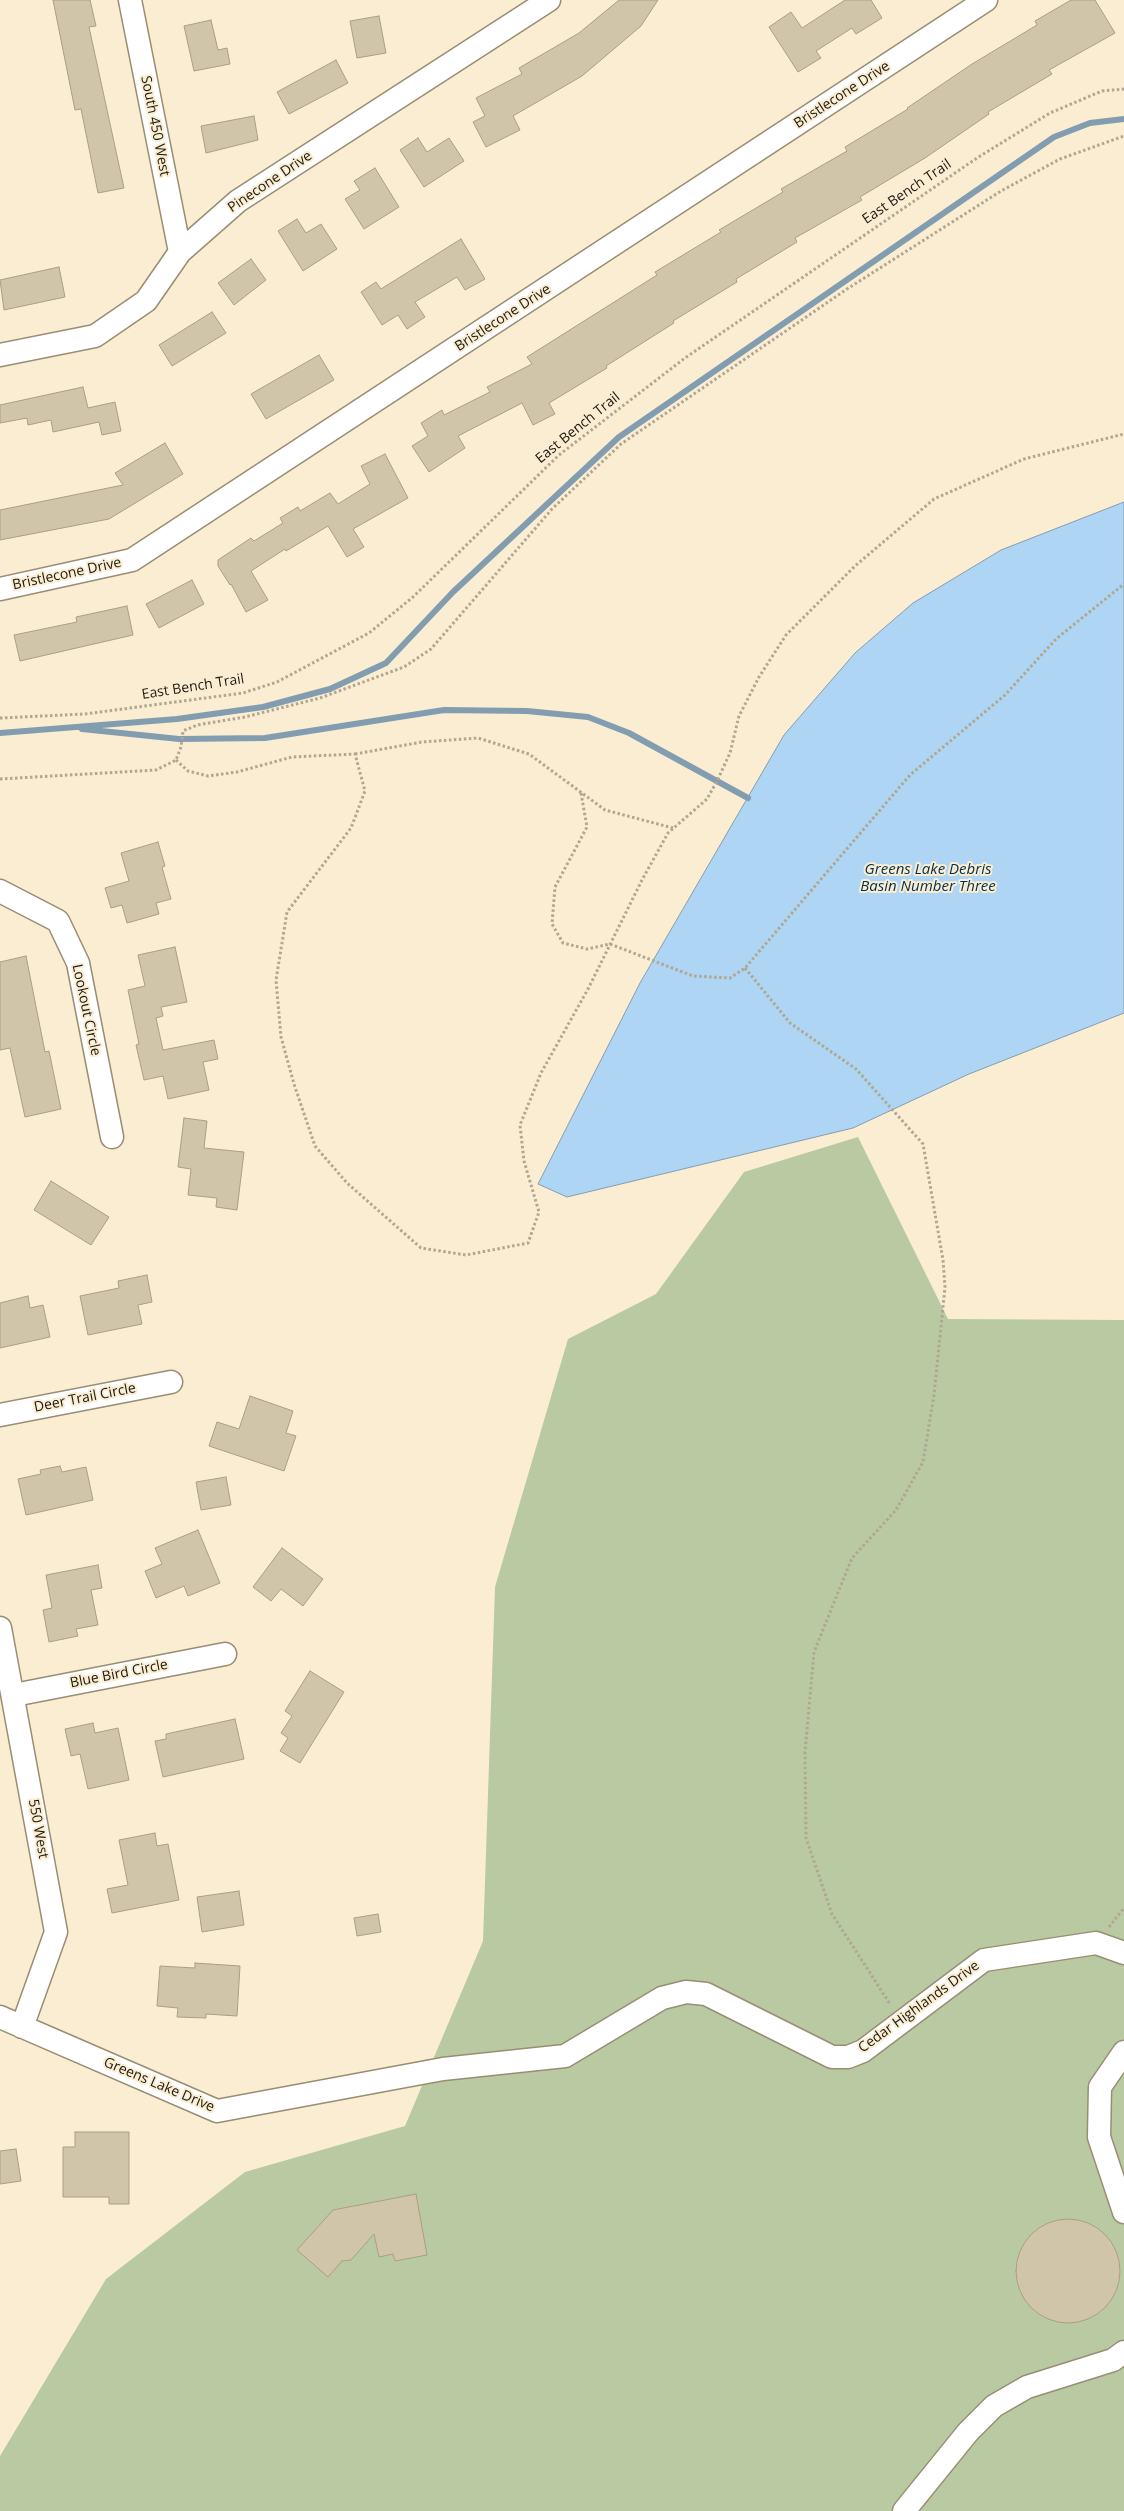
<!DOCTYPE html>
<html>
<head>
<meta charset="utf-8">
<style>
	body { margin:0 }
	canvas { display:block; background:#faedd2 }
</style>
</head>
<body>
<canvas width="1124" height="2511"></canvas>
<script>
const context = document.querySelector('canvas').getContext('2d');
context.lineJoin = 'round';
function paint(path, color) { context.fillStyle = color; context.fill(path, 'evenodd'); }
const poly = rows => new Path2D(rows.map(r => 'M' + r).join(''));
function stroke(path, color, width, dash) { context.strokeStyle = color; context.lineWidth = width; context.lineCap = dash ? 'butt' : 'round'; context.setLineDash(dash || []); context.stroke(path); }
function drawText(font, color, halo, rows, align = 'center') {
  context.font = font + ' "Open Sans",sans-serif'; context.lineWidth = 4; context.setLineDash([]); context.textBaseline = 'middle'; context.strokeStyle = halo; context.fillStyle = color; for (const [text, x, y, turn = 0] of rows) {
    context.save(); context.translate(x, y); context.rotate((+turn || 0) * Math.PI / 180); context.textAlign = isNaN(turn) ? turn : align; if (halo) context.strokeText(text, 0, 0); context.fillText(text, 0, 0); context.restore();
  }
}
const green = poly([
	[858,1137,948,1319,1124,1320,1124,2511,0,2511,0,2456,106,2279,245,2172,405,2126,483,1941,495,1587,568,1339,656,1294,744,1172]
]);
const water = poly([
	[1124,502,1124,1013,969,1074,853,1128,567,1197,538,1184,640,983,784,735,855,653,913,603,1001,550,1124,502]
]);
const stream = poly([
	[82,729,179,739,265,738,444,710,527,711,588,717,629,733,748,798],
	[0,733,177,719,263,707,330,689,386,663,453,592,619,437,1054,137,1090,123,1124,119]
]);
const building = poly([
	[53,0,90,0,96,26,89,27,124,188,98,193,81,109,75,110,53,0],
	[619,0,658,0,641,26,582,76,513,116,520,130,486,147,473,122,485,116,476,98,522,74,519,68,579,33,619,0],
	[845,0,871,0,882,18,856,34,852,28,816,51,821,58,798,72,769,27,791,12,802,28,845,0],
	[1071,0,1095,0,1115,33,1049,70,1052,74,988,112,989,114,925,158,860,197,862,200,795,238,797,242,736,279,737,282,673,321,674,323,606,366,607,368,549,403,555,414,533,425,522,403,458,436,465,448,429,472,412,446,428,436,421,423,442,410,444,415,490,392,487,387,532,364,527,357,657,275,655,272,721,232,719,230,783,192,781,189,847,151,845,147,908,109,907,108,972,64,1037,25,1035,21,1071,0],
	[379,16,386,53,357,58,350,21,379,16],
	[211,20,218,50,227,48,230,64,194,71,184,26,211,20],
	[336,60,348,83,289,114,277,92,336,60],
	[254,116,258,140,206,153,201,126,254,116],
	[418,138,427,152,449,138,464,161,424,187,400,150,418,138],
	[375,168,399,207,364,229,345,199,360,190,354,181,375,168],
	[297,219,306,233,321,224,337,249,303,271,278,231,297,219],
	[461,239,485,279,465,290,457,277,415,302,425,317,407,329,398,315,382,325,361,292,376,282,381,289,461,239],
	[251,259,266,280,234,305,218,283,251,259],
	[59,267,65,297,4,310,0,280,59,267],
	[212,312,226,333,172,366,159,345,212,312],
	[319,355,334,380,266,419,251,394,319,355],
	[83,387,88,408,115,402,121,431,102,435,99,422,53,432,51,420,28,425,27,418,0,423,0,405,83,387],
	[165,443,183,474,109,519,0,540,0,510,123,485,115,473,165,443],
	[385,454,408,498,353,529,364,547,347,557,328,526,286,551,285,549,251,571,268,600,246,612,231,584,230,585,218,566,218,560,251,538,254,541,283,523,280,518,298,507,300,511,330,493,338,504,370,484,361,466,385,454],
	[192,580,204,604,159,628,146,604,192,580],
	[127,606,133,635,20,661,14,635,77,622,76,617,127,606],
	[158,842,165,866,162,867,171,899,156,903,159,914,127,923,122,905,111,908,105,888,129,881,121,853,158,842],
	[175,947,187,1002,161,1007,163,1016,156,1018,163,1050,214,1040,218,1059,203,1062,209,1090,168,1099,163,1076,144,1080,136,1045,139,1044,128,990,145,986,138,955,175,947],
	[26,956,45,1052,49,1051,61,1109,25,1117,10,1048,0,1050,0,962,26,956],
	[184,1118,207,1121,204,1148,244,1152,237,1210,216,1207,217,1198,188,1195,191,1169,178,1167,184,1118],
	[51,1181,109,1217,91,1245,34,1210,51,1181],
	[147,1275,152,1302,138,1305,142,1324,88,1335,80,1296,119,1288,118,1281,147,1275],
	[28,1296,30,1308,43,1305,50,1337,0,1348,0,1303,28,1296],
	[250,1396,293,1411,286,1433,296,1436,284,1471,209,1446,217,1422,239,1429,250,1396],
	[60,1466,62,1472,86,1467,93,1500,26,1515,18,1479,41,1474,40,1470,60,1466],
	[226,1477,231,1505,201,1510,196,1482,226,1477],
	[198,1530,220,1583,188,1596,184,1586,156,1598,145,1571,162,1564,155,1548,198,1530],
	[282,1548,323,1579,303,1606,281,1589,271,1601,253,1587,282,1548],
	[98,1565,102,1588,91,1590,98,1625,76,1629,78,1636,49,1642,43,1610,52,1608,46,1575,98,1565],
	[310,1671,344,1692,300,1763,280,1751,288,1738,281,1733,292,1716,285,1711,310,1671],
	[235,1719,244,1759,163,1777,155,1741,166,1739,166,1734,235,1719],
	[93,1723,95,1733,118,1728,129,1780,88,1789,80,1754,71,1756,65,1729,93,1723],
	[155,1833,157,1846,168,1844,179,1900,112,1913,107,1889,128,1885,119,1840,155,1833],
	[239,1891,244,1925,202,1932,197,1897,239,1891],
	[378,1914,381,1932,357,1936,354,1918,378,1914],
	[195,1963,240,1966,237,2016,206,2014,206,2018,177,2017,178,2008,157,2006,160,1966,195,1968,195,1963],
	[75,2132,129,2132,129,2204,109,2204,109,2197,63,2197,63,2147,75,2147,75,2132],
	[16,2149,21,2181,0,2184,0,2151,16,2149],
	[416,2194,427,2255,395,2261,393,2254,379,2257,374,2234,351,2260,342,2261,328,2277,297,2250,333,2210,416,2194],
	'1016 2271a52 52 0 1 1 104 0a52 52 0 1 1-104 0Z'
]);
const path = poly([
	[0,718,85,714,243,693,277,682,369,633,413,597,559,455,685,358,977,158,1050,113,1102,91,1124,89],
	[355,754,422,742,478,738,529,754,605,810,673,828],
	[176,760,188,771,208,776,237,772,292,757,355,754,365,791,351,828,287,912,276,980,281,1037,294,1084,315,1146,347,1183,421,1248,466,1255,528,1243,539,1212,524,1161,520,1125,541,1073,588,989,642,880,668,833,707,799,717,781,730,753,739,716,759,677,786,635,855,566,934,499,1024,459,1124,434],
	[0,779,156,770,176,760,181,747,183,731,197,725,245,717,320,698,404,667,431,649,552,509,621,444,847,289,1001,191,1060,159,1124,136],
	[581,793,587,827,555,887,552,924,563,943,587,949,610,944,693,976,730,978,745,968,910,775,1005,695,1056,639,1124,584],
	[745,968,790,1023,856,1069,923,1144,943,1260,945,1287,934,1395,923,1462,896,1510,852,1558,814,1652,805,1752,806,1838,832,1914,890,2004],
	[1109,1927,1124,1908]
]);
const minor = poly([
	[130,0,180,252],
	[0,355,95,336,146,301,180,252,238,201,549,0],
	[0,589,132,560,986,0],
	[0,891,58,921,78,963,112,1137],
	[0,1415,171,1382],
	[0,1628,56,1932,22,2027],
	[14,1695,225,1654],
	[0,2017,217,2111,443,2069,565,2056,662,1998,686,1992,706,1994,832,2057,848,2057,863,2051,984,1960,1096,1943,1124,1953],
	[1124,2052,1100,2087,1099,2137,1124,2212],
	[904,2511,968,2432,994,2406,1027,2387,1113,2360,1124,2352]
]);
const streetNames = [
	["Bristlecone Drive",842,95,-33],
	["South 450 West",155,126,79],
	["Pinecone Drive",270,182,-34],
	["East Bench Trail",907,192,-34],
	["Bristlecone Drive",503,318,-33],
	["East Bench Trail",578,428,-39],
	["Bristlecone Drive",67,574,-12],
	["East Bench Trail",193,687,-9],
	["Lookout Circle",86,1010,78],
	["Deer Trail Circle",85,1398,-11],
	["Blue Bird Circle",119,1674,-11],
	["550 West",38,1829,80],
	["Cedar Highlands Drive",919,2007,-36],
	["Greens Lake Drive",159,2085,23]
];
const waterNames = [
	["Greens Lake Debris",928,870],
	["Basin Number Three",928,887]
];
paint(green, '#b9caa3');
paint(water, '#aed5f4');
stroke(water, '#839db0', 1);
stroke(stream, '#839db0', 6);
paint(building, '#d0c4a9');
stroke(building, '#ab9e85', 1);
stroke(minor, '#998d74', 25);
stroke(path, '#b0a691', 3, [2.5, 2.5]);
stroke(minor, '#fff', 22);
drawText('14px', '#1e1a10', '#faedd2', streetNames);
drawText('italic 15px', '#00304d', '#faedd2', waterNames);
</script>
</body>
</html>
